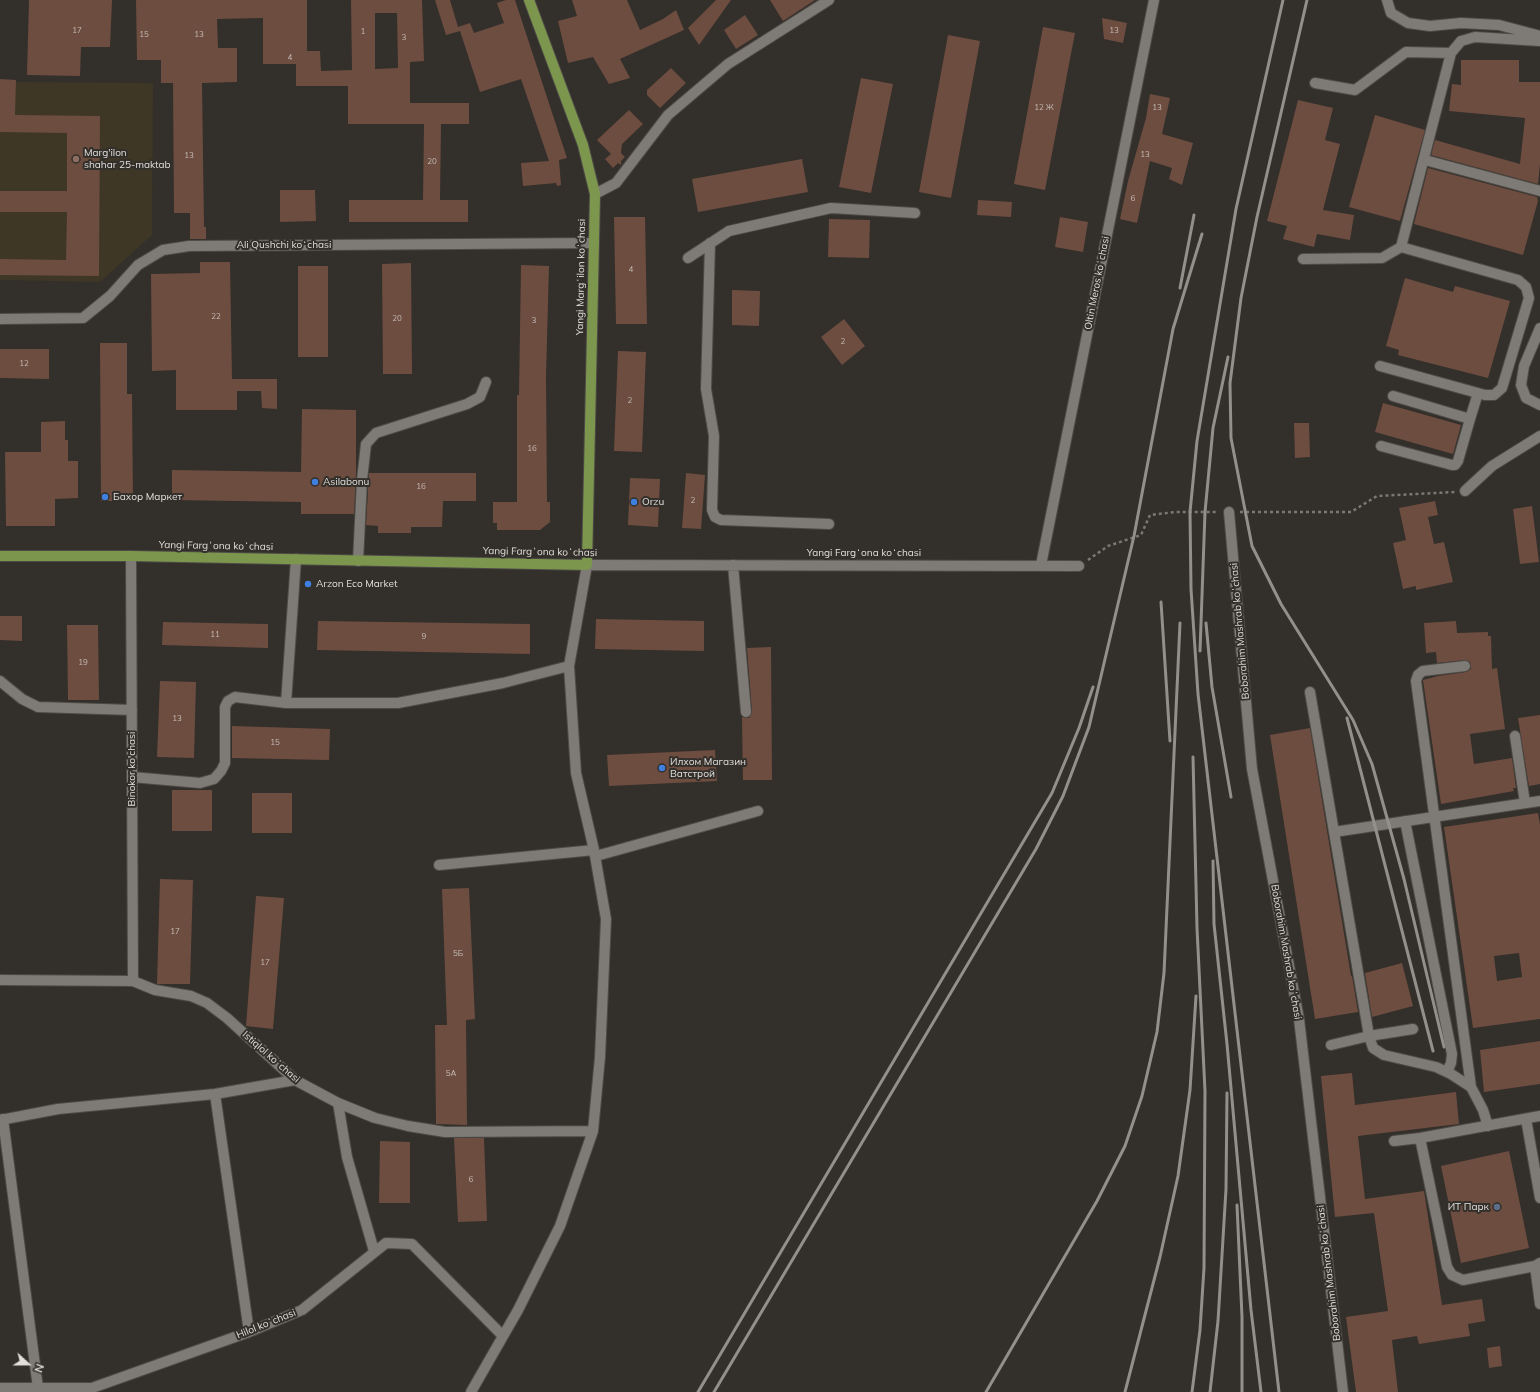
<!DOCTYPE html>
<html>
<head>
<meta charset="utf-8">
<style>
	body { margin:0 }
	#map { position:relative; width:1540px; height:1392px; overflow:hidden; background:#332f2a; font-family:Mulish,sans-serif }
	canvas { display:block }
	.north { position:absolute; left:8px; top:1344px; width:40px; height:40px; -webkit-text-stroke:3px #332f2a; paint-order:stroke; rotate:111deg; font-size:11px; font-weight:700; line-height:16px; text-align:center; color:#e1dfdc }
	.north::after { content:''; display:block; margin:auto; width:14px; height:18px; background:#e1dfdc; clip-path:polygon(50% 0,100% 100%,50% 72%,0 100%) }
</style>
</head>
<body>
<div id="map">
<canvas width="1540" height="1392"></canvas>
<div class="north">N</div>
</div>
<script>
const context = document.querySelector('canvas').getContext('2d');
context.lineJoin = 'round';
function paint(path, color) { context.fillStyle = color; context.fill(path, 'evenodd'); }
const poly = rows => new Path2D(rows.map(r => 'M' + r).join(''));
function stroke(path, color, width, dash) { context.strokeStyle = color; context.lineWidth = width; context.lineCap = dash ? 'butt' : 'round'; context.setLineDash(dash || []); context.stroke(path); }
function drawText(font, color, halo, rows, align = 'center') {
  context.font = font + ' Mulish,sans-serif'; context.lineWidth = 4; context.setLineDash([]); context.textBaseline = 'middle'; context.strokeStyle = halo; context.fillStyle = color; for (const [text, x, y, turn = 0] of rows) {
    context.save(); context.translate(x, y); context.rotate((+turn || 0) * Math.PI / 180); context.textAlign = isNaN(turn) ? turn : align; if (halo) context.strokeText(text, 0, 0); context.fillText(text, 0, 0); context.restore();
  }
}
const education = poly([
	[0,82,153,83,152,235,100,282,0,280]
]);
const building = poly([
	[29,0,112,0,110,47,81,47,80,76,27,75],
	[136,0,307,0,307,51,320,51,321,71,352,70,351,0,422,0,424,61,410,62,410,103,469,103,469,124,441,124,440,200,468,200,468,222,349,222,349,200,423,200,424,124,348,124,348,86,296,86,296,64,263,64,263,18,217,19,218,48,237,48,237,82,202,83,204,227,206,227,206,239,190,239,190,213,174,213,173,83,161,83,161,60,137,60],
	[375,13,397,13,398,68,375,69],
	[435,0,450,0,458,27,470,23,474,33,504,23,497,3,506,0,515,0,567,158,559,160,561,185,557,186,556,183,523,186,521,163,549,161,521,79,480,92,460,31,446,35],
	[572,0,627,0,640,30,663,19,676,10,684,30,620,59,630,78,609,84,593,57,568,63,558,21,577,16],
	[716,0,731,0,699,45,688,28],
	[770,0,815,0,783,21],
	[745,15,758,35,736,49,724,30],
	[1102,18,1127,23,1123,43,1104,39],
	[1043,27,1075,33,1045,190,1014,184],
	[948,35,980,41,951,198,919,192],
	[1461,60,1519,60,1519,82,1540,82,1540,164,1538,184,1431,155,1435,140,1520,164,1525,118,1449,111,1452,84,1461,85],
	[671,68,686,83,660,108,647,95,647,90],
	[861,78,893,84,871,193,839,187],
	[0,79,16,80,15,115,100,116,99,276,0,275,0,259,66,260,67,212,0,212,0,191,67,191,67,133,0,132],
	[1150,94,1170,98,1162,134,1193,143,1182,185,1169,179,1172,168,1150,161,1137,223,1120,219,1128,181,1146,118],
	[1298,100,1333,108,1325,140,1340,144,1323,210,1354,215,1350,240,1317,234,1314,247,1283,239,1287,226,1267,221],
	[629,110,643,124,622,144,621,153,625,157,621,161,621,165,618,163,613,168,605,159,611,154,597,140],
	[1375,115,1425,130,1400,221,1349,207],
	[802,159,808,192,698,212,692,179],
	[1428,168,1537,197,1538,201,1523,255,1414,224],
	[280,190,315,190,316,221,280,222],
	[978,200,1012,202,1011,217,977,215],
	[614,217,645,217,647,324,616,324],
	[1060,217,1088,222,1083,252,1055,247],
	[829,219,870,220,869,258,828,257],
	[200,262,230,262,232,379,277,379,277,409,262,408,261,391,237,391,237,410,176,410,176,370,152,371,151,274,200,273],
	[411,263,412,374,383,374,382,264],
	[521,265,549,266,546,376,547,502,550,502,550,522,540,530,497,530,497,523,493,523,493,502,517,502,517,395,519,395],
	[298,266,328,266,328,357,298,357],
	[1405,278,1453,292,1455,286,1510,301,1488,378,1398,355,1399,350,1386,346],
	[732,290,760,291,759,326,732,325],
	[844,319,865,346,842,365,821,337],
	[100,343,127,343,127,394,132,394,133,501,101,501],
	[0,349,49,349,49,379,0,378],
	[618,351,646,352,642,452,614,451],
	[1383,403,1461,425,1453,454,1375,432],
	[302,409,356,410,356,473,354,514,301,514,301,502,172,500,172,470,301,472],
	[65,421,65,440,68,440,68,461,78,461,78,498,55,499,55,526,6,526,5,452,41,452,41,422],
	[1294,423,1309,423,1310,457,1295,458],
	[369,473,476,473,476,501,443,501,442,527,411,527,411,533,378,533,378,526,366,525],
	[686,473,705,475,701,529,682,528],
	[630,478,660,479,658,527,628,525],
	[1435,501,1438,515,1428,517,1434,544,1444,542,1453,582,1416,590,1416,586,1403,589,1393,543,1406,540,1399,508],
	[1532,506,1539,562,1520,564,1513,509],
	[0,616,22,616,22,641,0,640],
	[596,619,704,621,704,651,595,649],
	[318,621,530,624,530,654,317,650],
	[1456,621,1457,633,1488,632,1488,636,1491,636,1492,669,1497,668,1505,729,1470,734,1474,764,1512,758,1516,788,1513,788,1514,791,1441,804,1423,680,1438,676,1466,672,1471,669,1471,666,1470,662,1465,660,1437,663,1436,652,1426,653,1424,623],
	[163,622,268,624,268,648,162,645],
	[67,625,98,625,99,700,68,700],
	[771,647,772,780,743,780,742,717,749,718,752,712,747,648],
	[160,681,196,682,194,758,157,757],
	[1540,715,1540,784,1529,786,1518,718],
	[232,726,330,729,329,760,232,758],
	[1310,728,1351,976,1352,976,1358,1012,1315,1019,1270,735],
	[715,750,717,781,609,786,607,755],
	[172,790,212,790,212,831,172,831],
	[252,793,292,793,292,833,252,833],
	[1538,813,1540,824,1540,1019,1473,1028,1444,827],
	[1519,953,1522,977,1497,981,1494,956],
	[160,879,193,880,190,984,157,984],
	[469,888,475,1019,466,1020,467,1125,438,1124,436,1124,435,1025,447,1025,442,889],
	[256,896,284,898,273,1029,246,1026],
	[1402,963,1413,1006,1372,1017,1365,973],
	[1540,1041,1540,1084,1484,1092,1480,1050],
	[1352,1073,1355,1105,1456,1092,1459,1124,1358,1136,1365,1199,1424,1191,1442,1305,1482,1299,1485,1321,1468,1324,1470,1336,1419,1344,1417,1336,1392,1340,1398,1392,1356,1392,1346,1317,1388,1311,1374,1213,1335,1217,1321,1076],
	[454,1138,484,1138,487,1221,458,1222],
	[380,1141,410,1142,410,1203,379,1203],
	[1509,1151,1529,1248,1461,1263,1441,1166],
	[1500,1346,1502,1366,1489,1368,1487,1348]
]);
const path = poly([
	[1240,512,1351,512,1377,496,1455,492],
	[1088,560,1108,546,1141,535,1150,515,1175,512,1217,512]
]);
const minor = poly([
	[1387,0,1391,13,1408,23,1430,26,1461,23,1499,25,1540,36],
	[1315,83,1355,90,1406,52,1451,53],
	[1425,160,1540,191],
	[595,194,616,183,668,115,728,64,829,0],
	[710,243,706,389,714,436,712,510,715,517,721,520,829,524],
	[688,258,729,231,831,208,915,213],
	[1303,259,1382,258,1401,247],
	[0,319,83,318,110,296,138,265,163,250,189,246,594,243],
	[1540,328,1524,366,1521,385,1526,398,1540,405],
	[1380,366,1485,395,1494,395,1502,388,1529,298,1526,287,1518,280,1401,247,1451,53,1461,41,1475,37,1540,41],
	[1393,396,1470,419,1478,393],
	[1381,446,1452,465,1455,465,1458,461,1470,419],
	[1465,491,1492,466,1540,436],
	[1229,512,1252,769,1299,1019,1343,1392],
	[131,556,133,981],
	[358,561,362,480,366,444,376,433,467,404,480,397,486,382],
	[733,565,746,712],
	[1041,565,1154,0],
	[1465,666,1423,671,1418,675,1416,681,1471,1087],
	[0,681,22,699,38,707,132,710],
	[1310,692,1369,1036,1413,1029],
	[286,703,296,559],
	[1515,736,1525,803],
	[132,777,200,783,214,779,221,771,225,763,225,707,228,701,235,697,286,703,398,703,503,683,569,666],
	[1405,821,1452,1054,1451,1063,1447,1072],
	[1334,832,1540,801],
	[596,856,758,811],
	[439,865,594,850],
	[0,980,133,981,155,990,191,996,207,1003,227,1018,295,1080,338,1103,375,1118,408,1126,445,1132,593,1131],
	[1331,1045,1369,1036,1373,1048,1384,1055,1436,1067,1451,1074,1471,1087,1483,1110,1488,1126],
	[215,1094,249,1332],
	[338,1103,347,1157,374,1251],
	[1540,1116,1420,1138,1447,1267,1452,1275,1463,1280,1535,1266,1540,1263],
	[3,1119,38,1388],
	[1526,1119,1540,1198],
	[0,1120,58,1109,215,1094,295,1080],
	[1394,1141,1420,1138],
	[1535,1266,1540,1304],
	[0,1388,92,1388,249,1332,302,1310,386,1243,412,1244,503,1336],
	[471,1392,518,1310,560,1226,593,1131,600,1057,606,919,594,850,576,773,569,666,587,565,1079,566]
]);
const major = poly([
	[0,556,131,556,587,565,595,194,583,145,529,0]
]);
const rail = poly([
	[1307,0,1257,217,1241,298,1230,383,1231,438,1252,546,1281,604,1353,720,1372,764,1404,879,1444,1047],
	[1180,288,1194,215],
	[1161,602,1170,741],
	[1206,623,1212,687,1231,797],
	[1200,651,1205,512,1213,428,1228,357],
	[1347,718,1433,1051],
	[1213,861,1214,924,1227,1044,1251,1310,1261,1392],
	[1237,1205,1242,1317,1242,1392],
	[698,1392,1052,793,1079,728,1093,687],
	[714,1392,1036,849,1063,796,1089,727,1134,536,1173,329,1202,234],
	[986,1392,1097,1201,1125,1146,1142,1096,1157,1032,1164,973,1180,623],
	[1125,1392,1160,1257,1178,1176,1190,1090,1196,996],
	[1192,1392,1200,1330,1204,1268,1205,1091,1197,928,1193,757],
	[1210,1392,1218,1321,1226,1189,1227,1093],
	[1279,1392,1198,694,1191,589,1190,512,1197,441,1236,209,1283,0]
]);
const markers = [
	[76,159,4,"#8d6e63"],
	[315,482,4,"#3f7fe0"],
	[105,497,4,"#3f7fe0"],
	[634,502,4,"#3f7fe0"],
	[308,584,4,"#3f7fe0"],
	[662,768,4,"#3f7fe0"],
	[1497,1207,4,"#5c6f8a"]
];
const numberNames = [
	["17",77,31],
	["13",1114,31],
	["1",363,32],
	["15",144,35],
	["13",199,35],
	["3",404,38],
	["4",290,58],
	["12 Ж",1044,108],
	["13",1157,108],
	["13",1145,155],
	["13",189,156],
	["20",432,162],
	["6",1133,199],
	["4",631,270],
	["22",216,317],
	["20",397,319],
	["3",534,321],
	["2",843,342],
	["12",24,364],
	["2",630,401],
	["16",532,449],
	["16",421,487],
	["2",693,501],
	["11",215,635],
	["9",424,637],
	["19",83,663],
	["13",177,719],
	["15",275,743],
	["17",175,932],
	["5Б",458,954],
	["17",265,963],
	["5А",451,1074],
	["6",471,1180]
];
const poiNames = [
	["Marg'ilon",84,153],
	["shahar 25-maktab",84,165],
	["Asilabonu",323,482],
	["Бахор Маркет",113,497],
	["Orzu",642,502],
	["Arzon Eco Market",316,584],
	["Илхом Магазин",670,762],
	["Ватстрой",670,774],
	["ИТ Парк",1489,1207,"right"]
];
const streetNames = [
	["Ali Qushchi koʻchasi",284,245],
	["Yangi Margʻilon koʻchasi",581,277,-89],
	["Oltin Meros koʻchasi",1097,283,-79],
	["Yangi Fargʻona koʻchasi",216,546,1],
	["Yangi Fargʻona koʻchasi",540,552,1],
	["Yangi Fargʻona koʻchasi",864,553],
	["Boborahim Mashrab koʻchasi",1240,631,-95],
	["Binokor ko'chasi",132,769,-90],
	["Boborahim Mashrab koʻchasi",1286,952,80],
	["Istiqlol koʻchasi",271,1057,41],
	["Boborahim Mashrab koʻchasi",1329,1273,-97],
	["Hilol koʻchasi",266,1324,-22]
];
paint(education, '#3e3725');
paint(building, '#6d4d40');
stroke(minor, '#4e4b47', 12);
stroke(major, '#4e4b47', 12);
stroke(path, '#7b7874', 2.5, [3, 3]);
stroke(minor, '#7e7a75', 10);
stroke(major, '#7c974d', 10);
stroke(rail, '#93908c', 3);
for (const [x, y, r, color] of markers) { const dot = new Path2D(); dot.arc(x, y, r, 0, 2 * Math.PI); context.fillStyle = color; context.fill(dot); stroke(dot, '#332f2a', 1.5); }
drawText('8px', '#c4bab5', null, numberNames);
drawText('10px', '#e1dfdc', '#332f2a', poiNames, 'left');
drawText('10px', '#e1dfdc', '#332f2a', streetNames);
</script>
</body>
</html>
